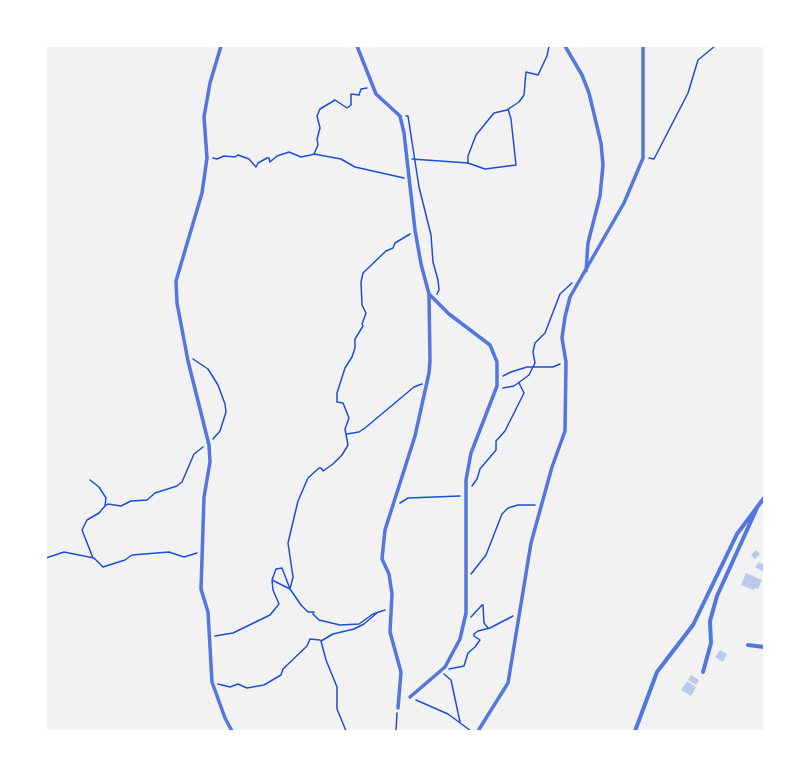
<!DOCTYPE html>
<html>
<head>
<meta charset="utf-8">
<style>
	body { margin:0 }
	#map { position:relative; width:810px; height:777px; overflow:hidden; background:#f2f2f2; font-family:"Roboto Condensed",sans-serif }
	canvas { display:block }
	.frame { position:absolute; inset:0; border:47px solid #fff; pointer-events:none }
</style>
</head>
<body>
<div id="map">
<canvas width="810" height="777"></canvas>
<div class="frame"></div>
</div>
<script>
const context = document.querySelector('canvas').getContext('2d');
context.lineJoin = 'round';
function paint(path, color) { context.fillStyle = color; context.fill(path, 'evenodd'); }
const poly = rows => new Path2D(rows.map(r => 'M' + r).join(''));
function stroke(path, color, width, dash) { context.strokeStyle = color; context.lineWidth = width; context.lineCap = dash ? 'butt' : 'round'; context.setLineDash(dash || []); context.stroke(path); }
const building = poly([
	[756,550,760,554,755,559,751,555],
	[759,562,764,565,764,572,755,567],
	[746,573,762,580,758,589,755,588,754,590,741,585],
	[720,650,727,654,723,662,715,657],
	[691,675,699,680,696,685,688,680],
	[687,681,696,687,691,696,681,690]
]);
const path = poly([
	[393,46,413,46],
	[406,116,408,116,419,187,431,235,433,262,438,280,439,290,437,294],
	[314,154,341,159,355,167,404,178],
	[213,158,217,159,224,156,235,157,238,155,249,159,256,167,258,163,267,158,269,158,270,162,277,156,289,152,301,157,311,155,314,154,318,145,317,139,320,128,317,116,320,109,335,100,347,108,351,105,351,94,359,95,361,89,367,88],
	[649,158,654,159,688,93,698,60,715,46],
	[412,159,468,163,468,156,476,135,494,113,507,110,519,102,524,95,526,72,538,75,547,56,549,46],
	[468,163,485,169,516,165,511,119,508,109],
	[193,359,208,369,218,385,225,404,226,412,220,431,213,439],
	[503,376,511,372,527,367,553,367,560,364],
	[503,388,514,386,529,375,535,363,533,352,535,343,545,333,560,294,572,283],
	[347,434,359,432,365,428,414,387,422,384],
	[90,480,99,487,106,498,105,506,99,513,87,520,82,530,93,558],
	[472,486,477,479,480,469,496,450,496,441,505,431,524,393,519,383],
	[400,503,408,498,460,496],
	[105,506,108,504,121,506,131,501,147,500,155,493,177,486,182,482,194,454,203,447],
	[46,558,64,552,94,558,103,567,125,560,132,555,169,552,184,557,197,553],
	[471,574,486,555,502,514,508,508,518,505,535,505],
	[385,610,373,614,359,624,340,625,319,620,313,614,314,612,308,612,301,605,290,589,293,577,288,543,298,501,308,478,319,468,321,468,323,471,333,464,342,455,348,445,345,429,349,418,343,403,337,402,337,393,345,368,352,357,355,348,355,339,363,326,362,324,366,313,362,305,361,282,363,273,386,251,393,248,395,243,410,234],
	[471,617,482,605,483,605,484,623,488,628],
	[215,636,233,633,270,615,279,604,273,590,272,580,276,569,282,568,290,589,272,580],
	[449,669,464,666,468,653,475,647,480,640,474,636,474,634,478,631,490,628,513,616],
	[444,674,451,680,460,722],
	[218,684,230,687,238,684,247,688,264,685,281,675,283,669,307,646,310,639,320,640],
	[416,700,448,714,471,731],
	[346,731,337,709,337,687,326,660,321,641,333,634,354,629,364,624,378,612],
	[396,731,397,713]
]);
const pedestrian = poly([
	[221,46,210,83,204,117,207,158,202,193,176,281,177,303,188,361,209,445,210,462,204,497,201,589,208,612,212,682,225,718,232,731],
	[357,46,376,94,400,116,404,133,415,230,421,264,429,294,430,361,429,373,415,436,385,530,382,559,389,574,392,594,390,632,401,672,398,708],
	[565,46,582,75,589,93,601,143,603,165,600,196,588,243,586,271],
	[410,697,445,667,460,639,466,613,466,480,471,453,497,386,497,362,490,345,449,314,429,294],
	[478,731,508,683,531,543,552,467,565,431,566,362,562,338,565,317,570,297,624,203,643,158,643,46]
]);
const minor = poly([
	[748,645,764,647],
	[703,672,711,643,710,621,717,596,757,508],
	[635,731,657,672,693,625,737,534,764,498]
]);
paint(building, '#bdc9ec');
stroke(path, '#1d4ed8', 1.5);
stroke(pedestrian, '#5277de', 3.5);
stroke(minor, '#5277de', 4);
</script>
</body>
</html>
